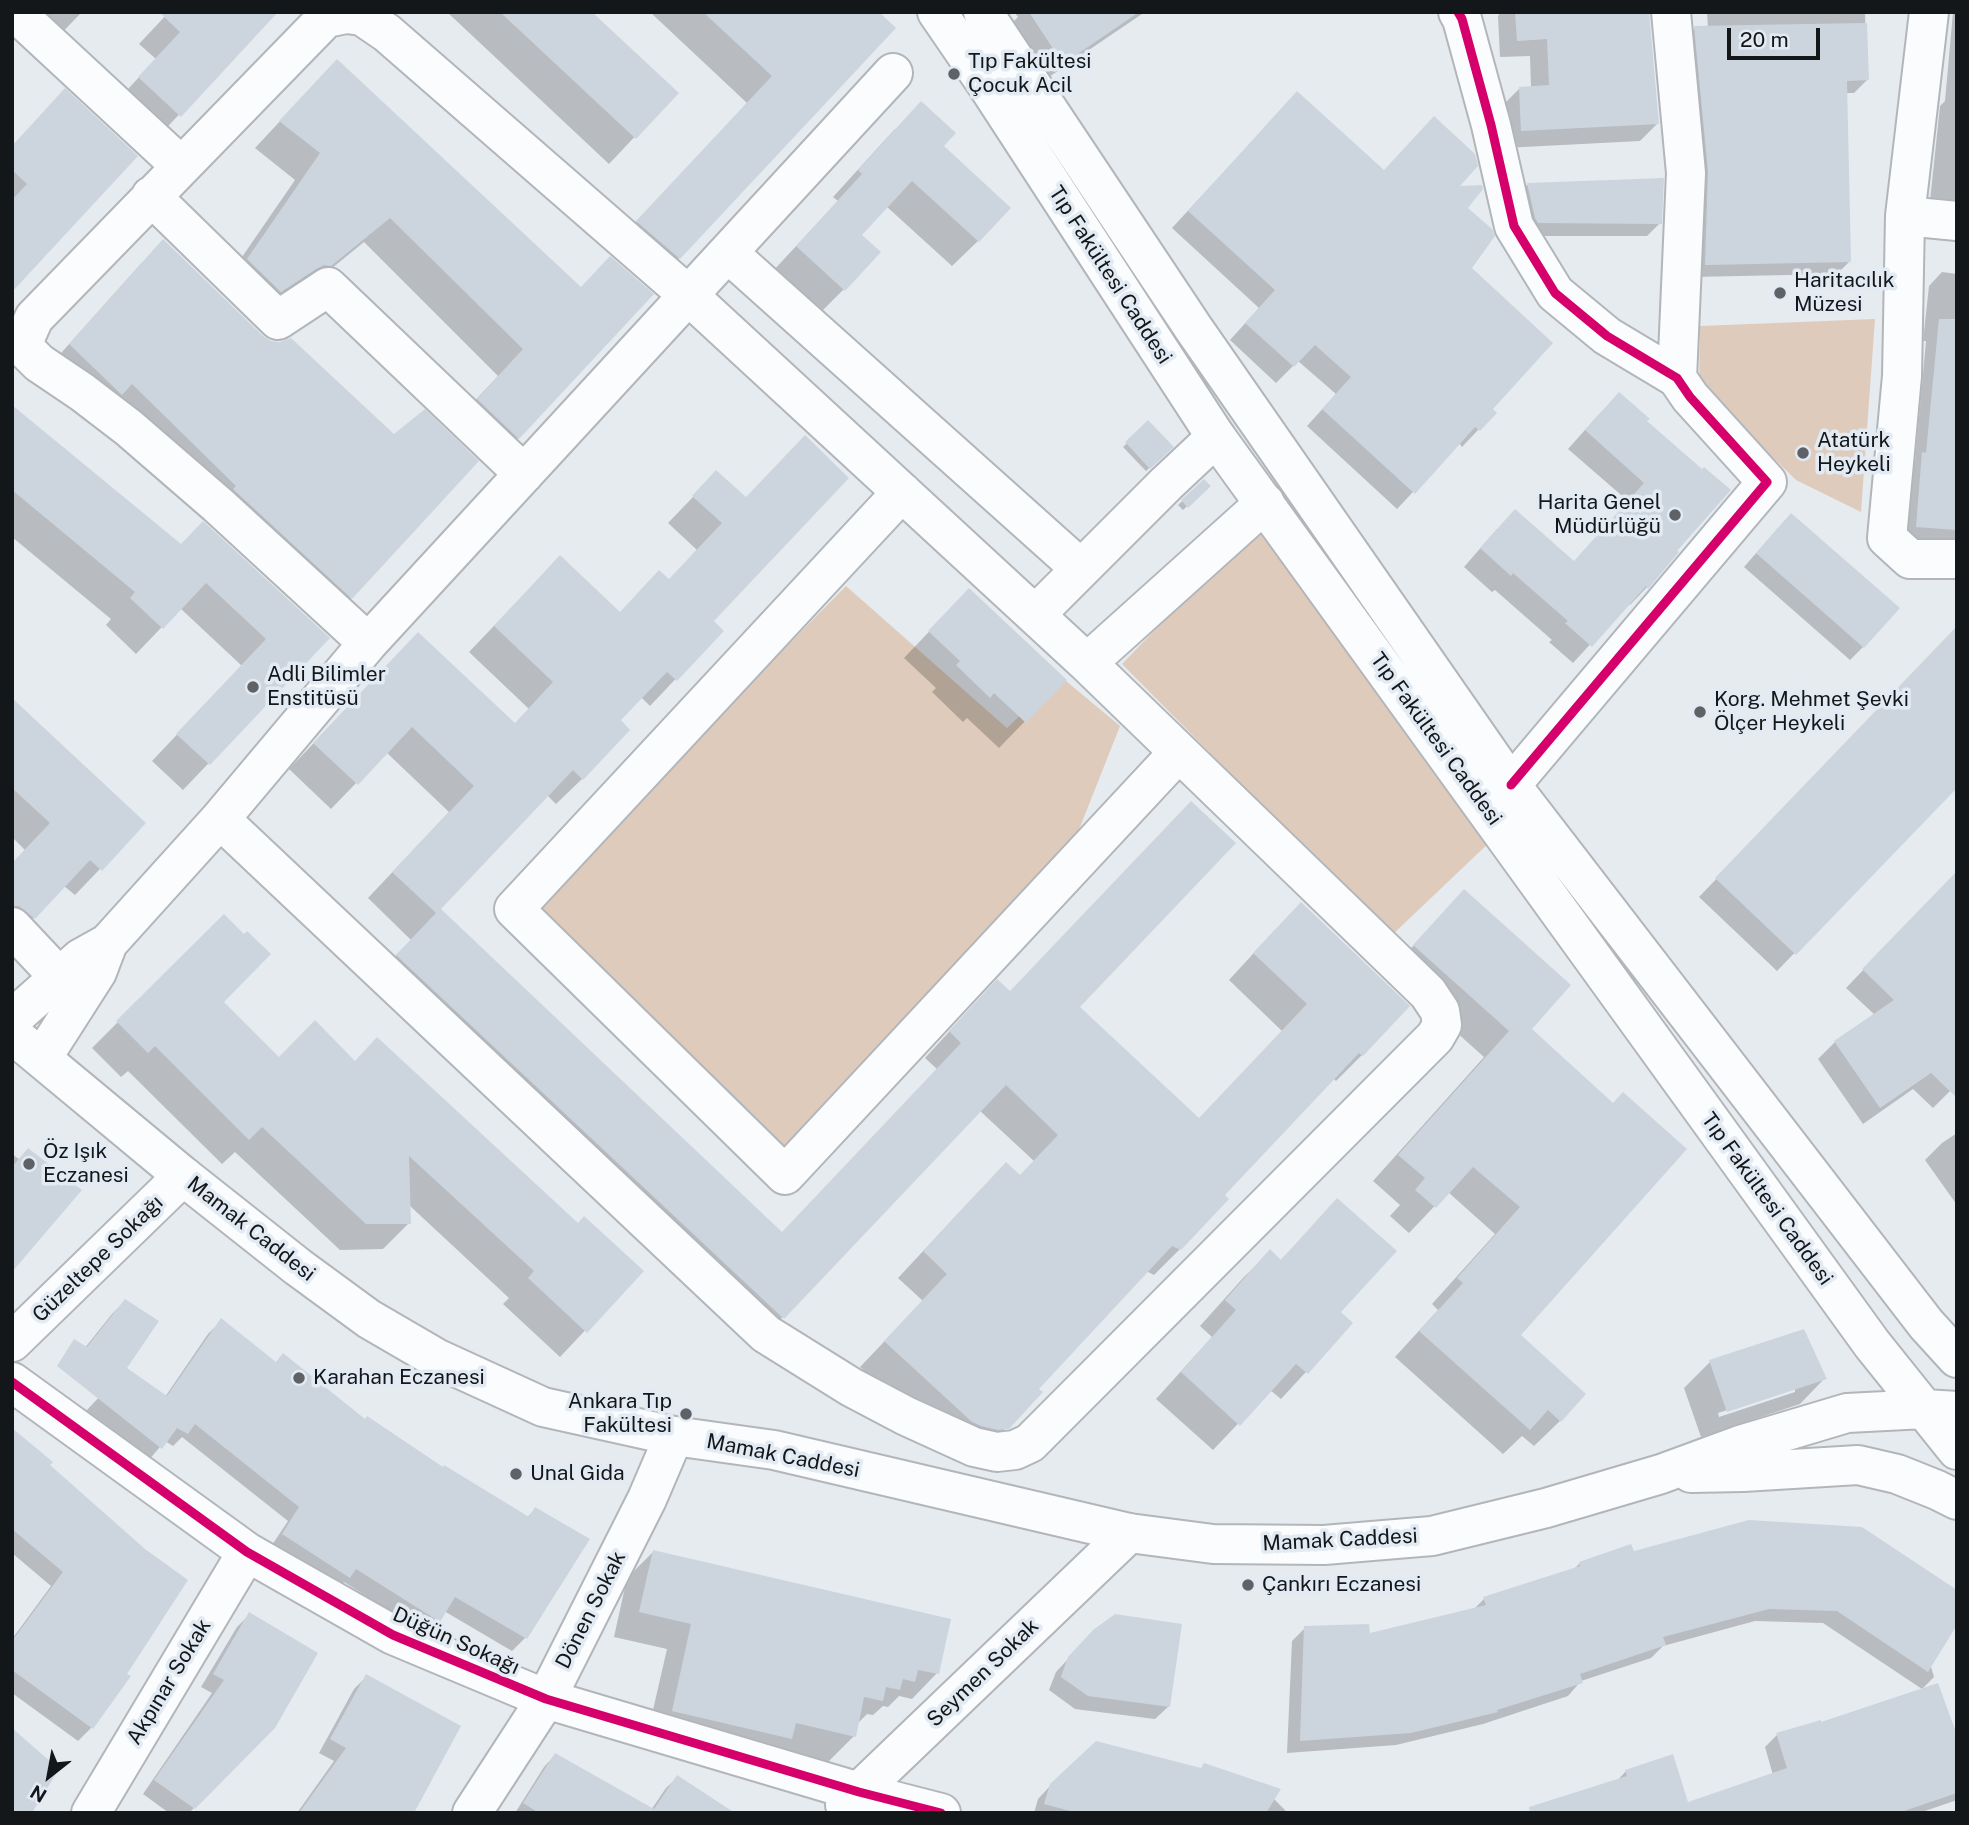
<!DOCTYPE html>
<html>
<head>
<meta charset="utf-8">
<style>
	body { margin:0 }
	#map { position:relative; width:1969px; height:1825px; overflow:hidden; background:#e6ebf0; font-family:"Public Sans",sans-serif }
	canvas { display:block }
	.frame { position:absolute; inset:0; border:14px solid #14171a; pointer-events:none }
	.north { position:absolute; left:14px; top:1741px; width:70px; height:70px; -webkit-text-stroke:5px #e2ebf4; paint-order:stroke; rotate:211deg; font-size:19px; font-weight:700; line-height:28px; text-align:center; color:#14171a }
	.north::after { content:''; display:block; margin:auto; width:24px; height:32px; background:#14171a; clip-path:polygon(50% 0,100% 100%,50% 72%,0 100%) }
	.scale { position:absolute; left:1727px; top:28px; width:93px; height:32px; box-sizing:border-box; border:4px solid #14171a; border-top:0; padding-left:9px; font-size:21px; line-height:24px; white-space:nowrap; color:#14171a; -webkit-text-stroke:5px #e2ebf4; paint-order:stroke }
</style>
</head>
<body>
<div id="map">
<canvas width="1969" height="1825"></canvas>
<div class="frame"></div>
<div class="north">N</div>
<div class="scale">20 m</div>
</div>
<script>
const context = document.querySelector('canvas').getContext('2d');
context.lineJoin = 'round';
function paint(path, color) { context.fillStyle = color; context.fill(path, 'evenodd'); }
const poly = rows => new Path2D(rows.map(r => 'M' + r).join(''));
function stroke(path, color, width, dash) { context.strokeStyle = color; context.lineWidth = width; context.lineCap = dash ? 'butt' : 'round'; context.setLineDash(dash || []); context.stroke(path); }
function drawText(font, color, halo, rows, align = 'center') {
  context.font = font + ' "Public Sans",sans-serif'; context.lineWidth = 7; context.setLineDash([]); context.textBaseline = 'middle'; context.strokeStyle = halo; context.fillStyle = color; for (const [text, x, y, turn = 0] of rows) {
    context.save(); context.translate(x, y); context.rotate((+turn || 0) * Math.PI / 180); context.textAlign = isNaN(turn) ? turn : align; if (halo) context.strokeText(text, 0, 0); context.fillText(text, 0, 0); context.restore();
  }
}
const forest = poly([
	[1875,319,1861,512,1796,480,1699,385,1700,326],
	[1255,526,1492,840,1391,936,1122,664],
	[846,586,1007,728,1060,676,1120,726,1069,855,788,1150,529,907]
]);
const shadow = poly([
	[12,12,82,12,44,51],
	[169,12,276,12,154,141,114,104,156,59,139,44],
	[447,12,589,12,676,93,609,164],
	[650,12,813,12,679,258,654,284,612,248,747,103],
	[1014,12,1145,12,1046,79,1010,25,1018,17],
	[1501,12,1648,12,1658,123,1640,141,1504,148,1502,106,1520,88,1531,88,1530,56,1500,57,1498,16],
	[1707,12,1865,12,1867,80,1854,93,1845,93,1850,261,1837,274,1692,277,1682,41,1695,28,1708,28],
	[1953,12,1957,12,1957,204,1930,201,1940,106,1945,101],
	[312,87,580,288,518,438,492,463,452,425,498,376,364,242,304,291,254,317,222,286,295,180,255,148],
	[1281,110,1383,172,1456,188,1466,208,1469,268,1490,409,1494,413,1462,447,1459,443,1397,509,1307,426,1336,394,1298,361,1276,383,1230,340,1259,308,1172,228],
	[40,117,12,289,12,146],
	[895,129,941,146,978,241,952,266,886,206,859,235,844,289,818,315,772,272,838,201,833,197],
	[1527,185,1660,223,1647,236,1525,236,1514,198],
	[163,241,351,598,325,623,45,371,138,267],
	[1942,272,1957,274,1957,544,1903,539,1909,467,1915,462,1926,341,1923,341,1929,286],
	[12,407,181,546,328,638,183,790,152,761,242,666,180,608,136,654,106,625,111,619,12,537],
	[1601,412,1645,421,1674,551,1647,587,1630,605,1628,603,1573,663,1549,642,1552,640,1495,590,1492,592,1464,567,1497,529,1573,563,1628,501,1568,449],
	[1148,423,1171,447,1146,471,1123,447],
	[717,472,745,499,711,621,721,631,650,706,641,697,618,720,628,730,582,779,556,804,547,795,439,909,782,1233,937,1069,925,1058,971,1008,1009,993,1078,1007,1198,1120,1282,1031,1229,980,1275,930,1362,1055,1336,1081,1333,1078,1223,1195,1180,1249,1154,1275,1146,1271,1036,1389,1007,1427,981,1454,945,1447,860,1367,923,1301,898,1278,980,1190,1019,1177,1034,1161,979,1110,757,1344,371,981,411,940,368,898,449,812,386,752,331,809,289,769,393,660,514,725,529,709,469,652,535,583,619,613,668,581,697,550,668,523],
	[1204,481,1208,486,1183,510,1178,505],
	[1778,528,1863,647,1850,660,1744,567],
	[944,616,1065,680,999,748,967,718,963,722,932,692,936,688,904,658],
	[1941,645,1957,785,1777,971,1699,897],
	[12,701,144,823,75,895,64,886,12,940,12,864,25,850,12,837],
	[1957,872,1957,1084,1933,1108,1913,1089,1863,1124,1818,1059,1835,1042,1875,1015,1846,988],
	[1464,891,1529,1029,1518,1335,1560,1421,1534,1446,1522,1436,1503,1454,1395,1357,1438,1310,1432,1304,1495,1234,1448,1192,1409,1233,1390,1216,1400,1205,1373,1181,1484,1057,1389,972],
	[224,916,221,1002,279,1059,354,1062,641,1271,560,1357,503,1304,509,1298,409,1205,409,1223,383,1249,340,1250,235,1152,222,1164,128,1071,121,1077,92,1048],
	[1957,1133,1957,1205,1925,1160,1942,1143],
	[12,1154,19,1159,12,1270],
	[1337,1200,1339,1313,1351,1323,1281,1399,1270,1390,1213,1450,1156,1399,1212,1337,1200,1326,1244,1277,1270,1252,1280,1261],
	[125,1301,125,1368,165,1397,208,1334,221,1321,275,1363,443,1469,527,1518,535,1509,588,1540,525,1638,512,1651,444,1611,438,1620,425,1633,344,1582,336,1590,270,1548,288,1521,182,1437,173,1446,165,1441,148,1461,86,1411,103,1393,72,1364,112,1314],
	[1710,1362,1825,1378,1800,1404,1701,1437,1684,1388],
	[1795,1388,1795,1392,1719,1417,1718,1413],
	[12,1431,48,1465,125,1674,129,1677,91,1728,78,1741,12,1693,12,1639,51,1586,12,1553],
	[1749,1522,1929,1660,1934,1677,1922,1689,1823,1623,1755,1621,1663,1646,1651,1658,1581,1681,1568,1696,1483,1724,1396,1745,1287,1753,1292,1641,1305,1628,1369,1635,1473,1610,1484,1599,1573,1570,1580,1563,1633,1553],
	[653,1552,937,1673,912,1699,899,1696,888,1707,883,1706,873,1715,867,1714,857,1724,854,1736,828,1762,779,1750,647,1736,667,1649,614,1637,627,1578],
	[250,1614,273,1727,189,1813,169,1813,143,1794,212,1693,201,1687,237,1627],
	[1080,1646,1169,1706,1155,1719,1075,1709,1049,1690,1056,1672],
	[367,1676,412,1813,297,1813,334,1761,319,1753,354,1689],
	[1777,1735,1957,1741,1957,1800,1919,1813,1540,1813,1616,1782,1626,1771,1687,1804,1773,1775,1765,1747],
	[555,1755,604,1813,515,1813,544,1767],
	[678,1777,732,1813,649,1813,666,1788],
	[1051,1785,1273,1798,1288,1813,1034,1813,1038,1799]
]);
const building = poly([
	[159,12,278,12,181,117,138,77,180,32],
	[500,12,592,12,679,93,636,139],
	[703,12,879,12,896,28,680,259,636,221,772,76],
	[1029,12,1139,12,1063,64],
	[1515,12,1649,12,1659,124,1521,131,1519,87,1549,85,1547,39,1517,41],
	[1867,23,1869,80,1847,81,1851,262,1705,265,1708,171,1694,26],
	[337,59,581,287,610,256,654,294,519,439,477,399,523,349,390,218,331,266,324,265,316,269,281,292,247,259,320,153,279,121],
	[65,88,138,156,12,292,12,200,27,184,12,170,12,146],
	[1297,91,1384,170,1434,116,1475,154,1478,166,1460,186,1482,185,1483,189,1468,208,1492,229,1495,236,1472,268,1553,343,1493,409,1497,413,1480,431,1475,427,1415,494,1322,409,1351,377,1315,345,1294,367,1245,323,1275,290,1188,211],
	[921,101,956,133,944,146,1011,208,979,242,912,181,862,235,881,252,845,291,796,246,862,174,858,170],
	[1664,178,1662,224,1538,223,1535,218,1527,183],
	[163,239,263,336,271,341,280,342,291,338,394,434,425,409,479,461,352,599,233,489,236,486,132,384,122,395,69,344],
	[1939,319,1957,319,1957,530,1916,527,1922,452,1926,453],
	[1619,392,1650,419,1647,421,1702,469,1704,467,1731,490,1677,551,1679,552,1648,589,1646,586,1592,647,1565,623,1568,621,1513,573,1511,576,1480,548,1515,509,1574,561,1644,483,1585,430],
	[12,405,181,544,203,521,330,638,210,765,176,734,266,639,206,583,163,629,130,598,135,592,12,490],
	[1148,420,1174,447,1150,469,1125,442],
	[805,435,849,478,714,621,724,631,677,681,667,672,621,720,630,730,583,780,573,770,441,909,782,1232,961,1043,949,1031,997,979,1010,991,1191,801,1236,843,1080,1007,1199,1118,1307,1004,1253,953,1301,902,1410,1006,1363,1056,1359,1053,1225,1195,1229,1199,1181,1250,1172,1246,1039,1389,1043,1392,1009,1429,998,1430,981,1426,971,1421,884,1341,947,1274,923,1251,1006,1162,1020,1175,1058,1135,1006,1085,784,1319,396,955,436,913,392,872,474,786,412,727,358,785,313,743,418,632,515,723,553,682,494,626,560,555,620,612,659,570,669,579,722,523,692,496,716,470,746,497],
	[1204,479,1211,486,1188,508,1181,500],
	[1791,513,1900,608,1864,648,1756,553],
	[969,588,1067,680,1026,723,994,693,990,698,956,665,960,661,928,631],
	[1957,626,1957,788,1796,955,1715,878],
	[12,698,146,823,102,871,90,860,35,919,19,906,12,906,12,863,50,823,12,788],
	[1957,871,1957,1098,1931,1073,1880,1108,1834,1041,1894,1000,1862,969],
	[1464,889,1571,985,1532,1029,1613,1103,1623,1092,1687,1149,1521,1335,1586,1394,1561,1422,1548,1410,1530,1430,1419,1331,1463,1283,1457,1278,1520,1207,1473,1167,1436,1208,1415,1190,1425,1178,1398,1155,1509,1031,1413,945],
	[224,914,244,934,247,931,271,954,224,1002,279,1057,315,1020,355,1061,377,1037,578,1223,584,1216,644,1271,587,1333,528,1278,534,1271,409,1156,411,1224,366,1224,262,1127,249,1140,155,1046,148,1053,116,1021],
	[28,1148,82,1190,12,1272,12,1167],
	[1337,1198,1397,1251,1341,1312,1353,1323,1308,1374,1296,1364,1240,1426,1181,1372,1236,1310,1225,1300,1270,1249,1281,1260],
	[125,1299,159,1321,127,1368,167,1396,221,1318,276,1362,283,1353,365,1419,367,1416,443,1467,444,1465,529,1517,535,1507,590,1539,527,1639,455,1597,440,1622,356,1569,350,1578,282,1534,299,1507,195,1424,188,1434,177,1428,162,1449,57,1366,74,1339,87,1347],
	[1804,1329,1827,1379,1727,1412,1709,1360],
	[12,1428,53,1462,50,1465,145,1549,188,1580,127,1674,131,1676,93,1729,12,1670,12,1641,63,1572,12,1529],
	[1749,1520,1862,1527,1957,1590,1957,1625,1928,1672,1837,1611,1769,1609,1663,1637,1666,1645,1580,1674,1583,1683,1497,1710,1498,1712,1411,1733,1300,1741,1304,1626,1369,1624,1370,1633,1486,1605,1483,1597,1580,1566,1579,1562,1631,1544,1634,1551],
	[653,1550,951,1619,939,1674,918,1670,915,1682,903,1679,900,1690,886,1687,883,1701,864,1697,856,1737,796,1723,792,1739,672,1711,691,1624,639,1612],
	[249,1612,318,1653,275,1728,195,1809,154,1780,224,1680,213,1674],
	[1115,1614,1182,1624,1170,1707,1088,1696,1061,1677,1068,1657,1093,1630],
	[366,1674,461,1726,414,1813,299,1813,346,1748,330,1739],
	[1938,1683,1957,1735,1957,1793,1898,1813,1530,1813,1529,1807,1627,1776,1625,1770,1673,1754,1688,1802,1787,1768,1776,1733,1821,1720,1821,1722],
	[12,1728,59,1769,32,1813,12,1813],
	[1096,1741,1201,1768,1204,1763,1281,1789,1266,1813,1078,1813,1044,1804,1050,1784],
	[555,1753,654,1809,677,1775,735,1813,539,1813,523,1803]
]);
const minor = poly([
	[15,12,181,166],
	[1458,12,1462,19,1491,125,1514,226,1555,293,1607,336,1677,378,1690,397,1767,482,1511,785],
	[1671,12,1686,173,1677,378],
	[1929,12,1905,216,1902,376,1887,538,1910,559,1957,559],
	[151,196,278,320,328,287,524,474],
	[1905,216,1957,221],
	[728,253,1081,569],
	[902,492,514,909,785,1175,1179,752],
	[1035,615,1166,484,1216,437],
	[1087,663,1265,503],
	[220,819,766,1334,851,1387,906,1416,974,1447,997,1452,1015,1450,1030,1443,1435,1037,1442,1025,1440,1011,1428,993,1087,663,688,295,387,33,362,16,346,14,326,18,34,318,26,336,25,349,39,363,82,392,129,428,218,505,368,643],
	[12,927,59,977],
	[12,1019,81,958,108,943,220,819,368,643,893,73],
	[42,1058,97,972,108,943],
	[12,1342,183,1176],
	[12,1382,247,1552,393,1635,546,1699,859,1792,941,1813],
	[845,1805,1129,1533],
	[91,1813,247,1552],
	[472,1813,546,1699,647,1499,674,1436]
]);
const major = poly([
	[937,12,987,85,1216,437,1872,1344,1957,1450],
	[983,12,1194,329,1511,785,1926,1324,1957,1358],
	[12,1034,183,1176,298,1267,369,1319,436,1358,543,1407,674,1436,774,1450,1129,1533,1213,1544,1324,1545,1432,1536,1546,1508,1661,1474,1740,1445,1847,1413,1925,1409,1957,1411],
	[1691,1473,1743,1472,1858,1465,1897,1474,1937,1490,1957,1500]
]);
const cycleway = poly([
	[1458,12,1462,19,1491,125,1514,226,1555,293,1607,336,1677,378,1690,397,1767,482,1511,785],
	[12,1382,247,1552,393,1635,546,1699,859,1792,941,1813]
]);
const markers = [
	[954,74,7,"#5e6165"],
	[1780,293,7,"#5e6165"],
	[1803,453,7,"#5e6165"],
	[1675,515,7,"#5e6165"],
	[253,687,7,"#5e6165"],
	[1700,712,7,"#5e6165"],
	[29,1164,7,"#5e6165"],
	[299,1378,7,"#5e6165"],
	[686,1414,7,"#5e6165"],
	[516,1474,7,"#5e6165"],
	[1248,1585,7,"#5e6165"]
];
const poiNames = [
	["Tıp Fakültesi",968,62],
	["Çocuk Acil",968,86],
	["Haritacılık",1794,281],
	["Müzesi",1794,305],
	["Atatürk",1817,441],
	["Heykeli",1817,465],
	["Harita Genel",1661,503,"right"],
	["Müdürlüğü",1661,527,"right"],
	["Adli Bilimler",267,675],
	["Enstitüsü",267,699],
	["Korg. Mehmet Şevki",1714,700],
	["Ölçer Heykeli",1714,724],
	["Öz Işık",43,1152],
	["Eczanesi",43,1176],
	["Karahan Eczanesi",313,1378],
	["Ankara Tıp",672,1402,"right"],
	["Fakültesi",672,1426,"right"],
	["Unal Gida",530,1474],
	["Çankırı Eczanesi",1262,1585]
];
const streetNames = [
	["Tıp Fakültesi Caddesi",1110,275,57],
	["Tıp Fakültesi Caddesi",1436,739,54],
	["Tıp Fakültesi Caddesi",1767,1199,54],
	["Mamak Caddesi",251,1229,38],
	["Güzeltepe Sokağı",98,1259,-44],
	["Mamak Caddesi",783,1456,11],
	["Mamak Caddesi",1340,1540,-3],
	["Dönen Sokak",591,1610,-63],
	["Düğün Sokağı",456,1641,24],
	["Seymen Sokak",983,1673,-44],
	["Akpınar Sokak",169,1682,-59]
];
paint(forest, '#decbbc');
paint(shadow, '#0003');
paint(building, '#ccd5de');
stroke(minor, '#b2b6ba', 42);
stroke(major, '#b2b6ba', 42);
stroke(minor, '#fbfcfd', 38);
stroke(major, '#fbfcfd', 38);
stroke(cycleway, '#d6006c', 9);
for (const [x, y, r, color] of markers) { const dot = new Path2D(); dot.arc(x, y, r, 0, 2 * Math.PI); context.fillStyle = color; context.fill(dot); stroke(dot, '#e2ebf4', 2.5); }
drawText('21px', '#14171a', '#e2ebf4', poiNames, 'left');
drawText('21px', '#14171a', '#e2ebf4', streetNames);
</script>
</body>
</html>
